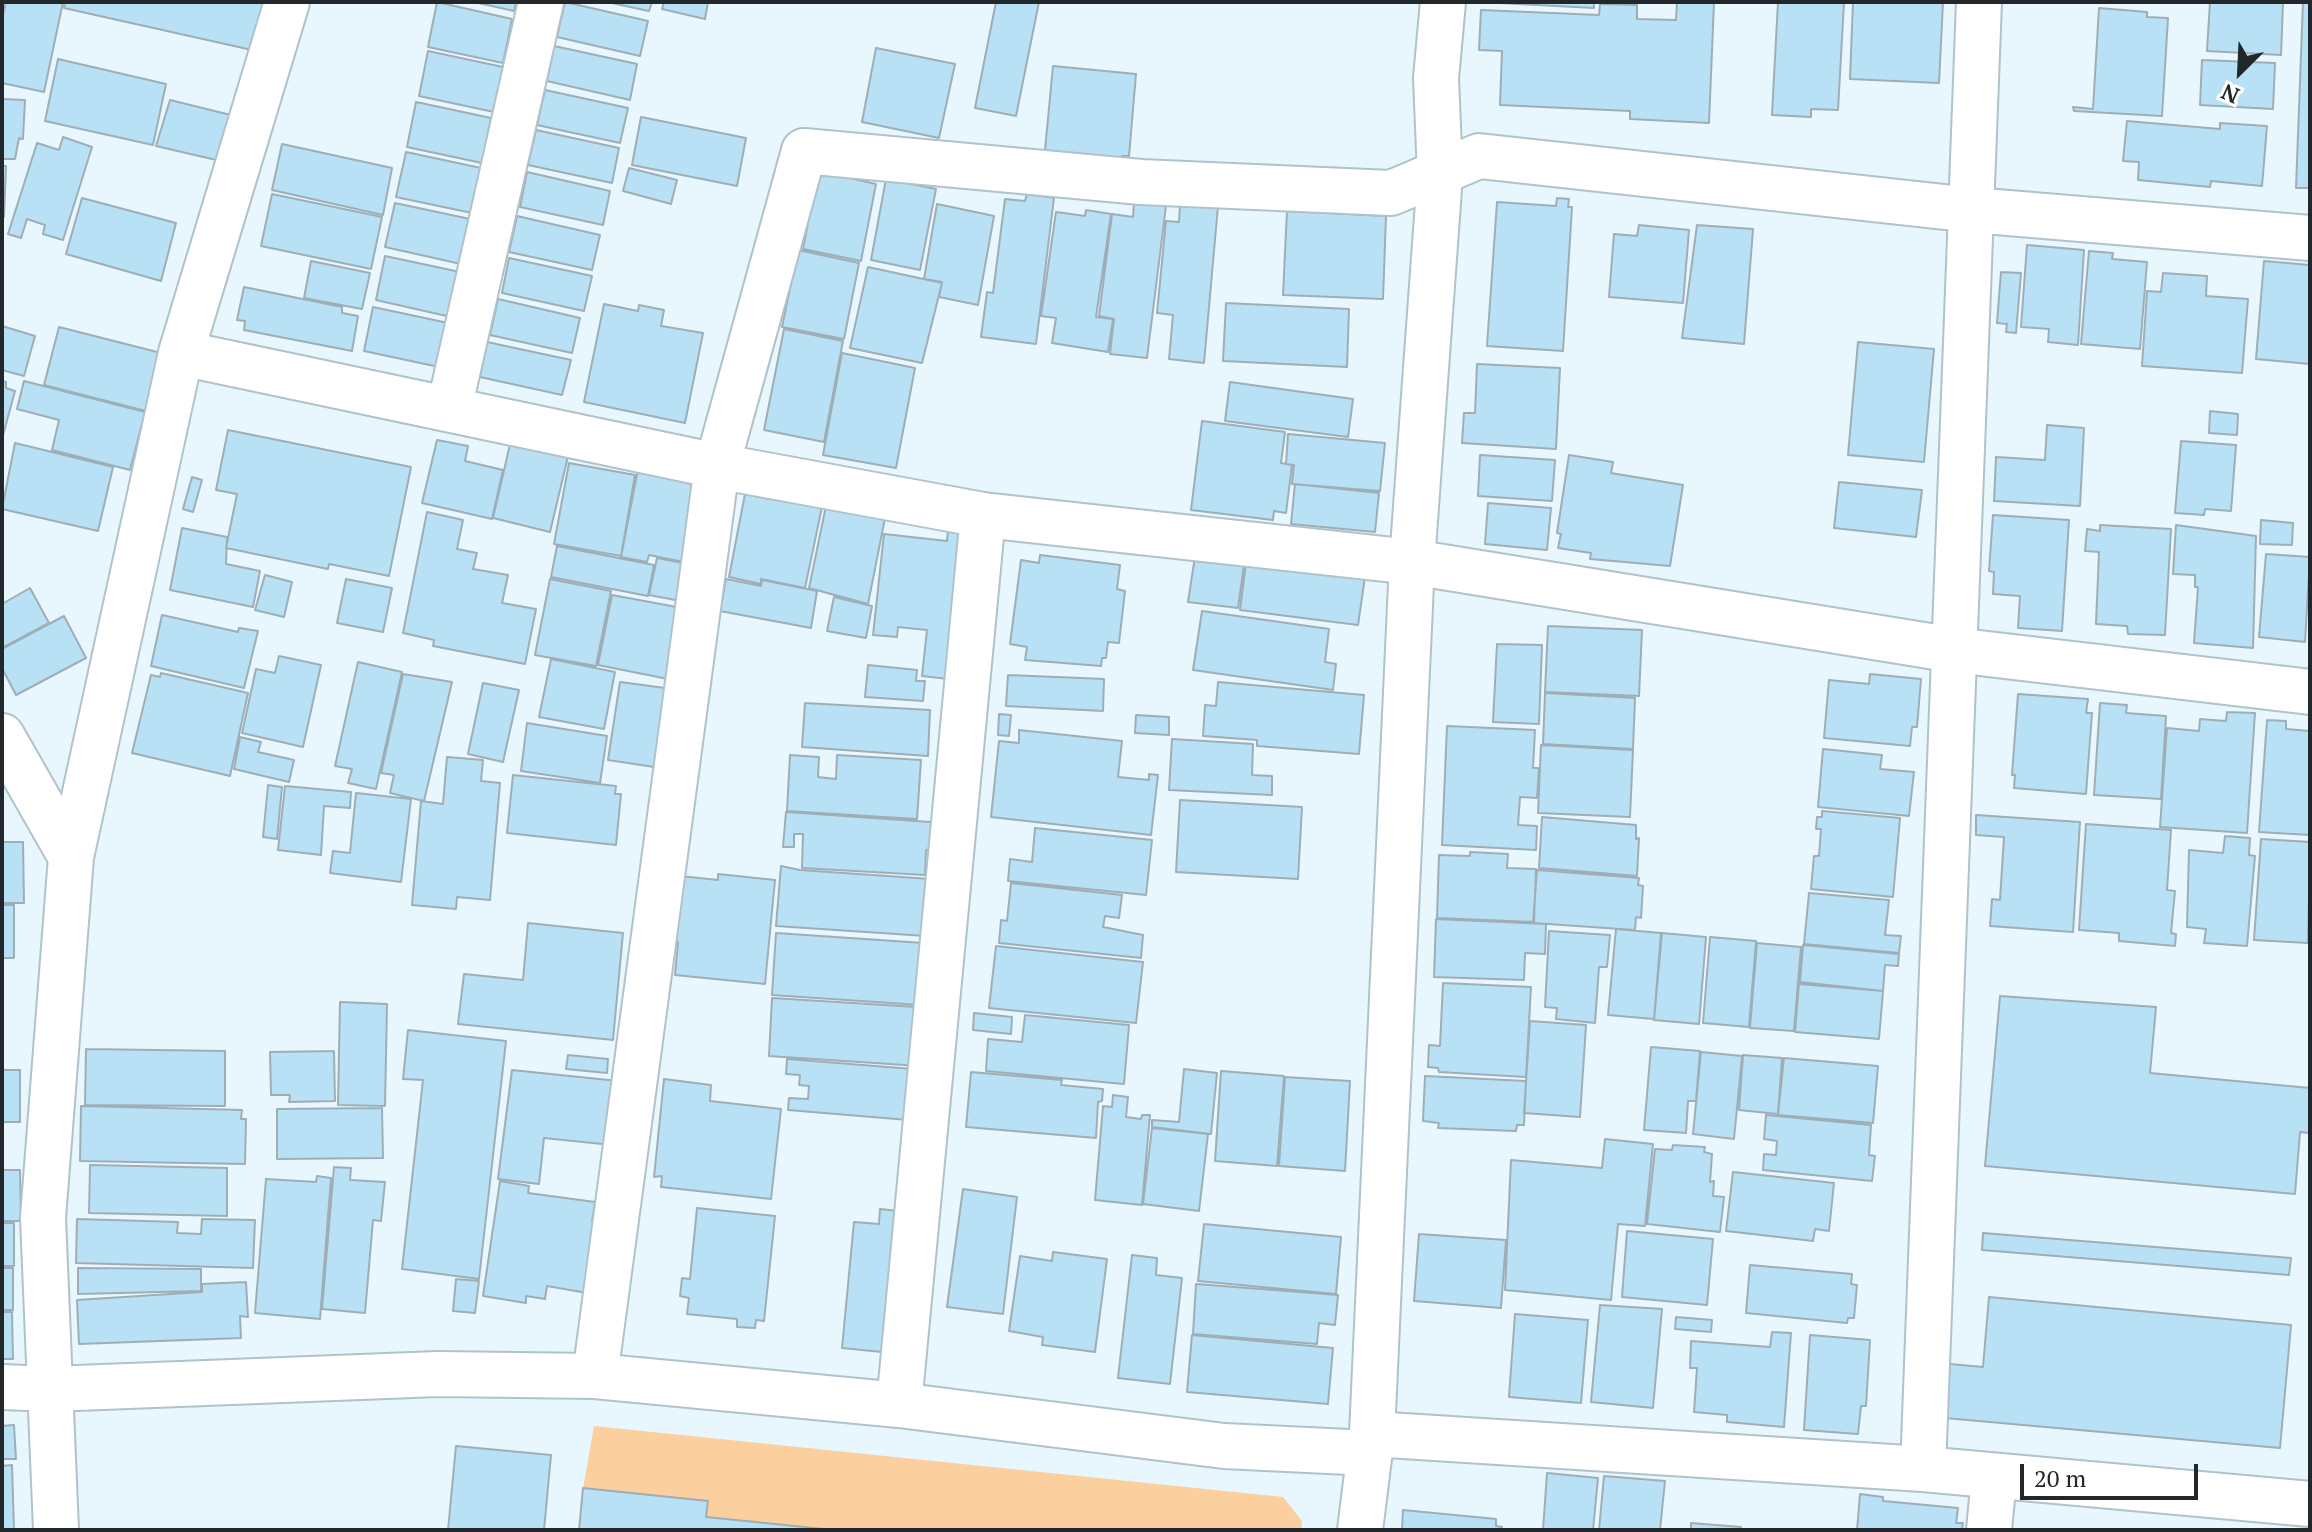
<!DOCTYPE html>
<html>
<head>
<meta charset="utf-8">
<style>
	body { margin:0 }
	#map { position:relative; width:2312px; height:1532px; overflow:hidden; background:#e8f6fd; font-family:"PT Serif",serif }
	canvas { display:block }
	.frame { position:absolute; inset:0; border:4px solid #21272b; pointer-events:none }
	.north { position:absolute; left:2200px; top:32px; width:80px; height:80px; -webkit-text-stroke:6px #fff; paint-order:stroke; rotate:204deg; font-size:22px; font-weight:700; line-height:32px; text-align:center; color:#21272b }
	.north::after { content:''; display:block; margin:auto; width:28px; height:36px; background:#21272b; clip-path:polygon(50% 0,100% 100%,50% 72%,0 100%) }
	.scale { position:absolute; left:2020px; top:1464px; width:178px; height:36px; box-sizing:border-box; border:4px solid #21272b; border-top:0; padding-left:10px; font-size:24px; line-height:28px; white-space:nowrap; color:#21272b; -webkit-text-stroke:6px #fff; paint-order:stroke }
</style>
</head>
<body>
<div id="map">
<canvas width="2312" height="1532"></canvas>
<div class="frame"></div>
<div class="north">N</div>
<div class="scale">20 m</div>
</div>
<script>
const context = document.querySelector('canvas').getContext('2d');
context.lineJoin = 'round';
function paint(path, color) { context.fillStyle = color; context.fill(path, 'evenodd'); }
const poly = rows => new Path2D(rows.map(r => 'M' + r).join(''));
function stroke(path, color, width, dash) { context.strokeStyle = color; context.lineWidth = width; context.lineCap = dash ? 'butt' : 'round'; context.setLineDash(dash || []); context.stroke(path); }
const green = poly([
	[594,1426,1283,1497,1302,1521,1301,1530,834,1530,706,1517,707,1501,583,1489]
]);
const building = poly([
	[6,2,63,2,44,92,2,83,2,20,6,2],
	[65,2,272,2,261,52,64,8,65,2],
	[437,2,512,19,503,63,428,47,437,2],
	[474,2,516,2,514,11,474,2],
	[565,2,648,21,640,56,557,37,565,2],
	[607,2,652,2,649,11,607,2],
	[664,2,708,2,705,19,662,9,664,2],
	[996,2,1039,2,1016,116,975,108,996,2],
	[1481,2,1594,2,1594,8,1481,2],
	[1677,2,1714,2,1709,123,1630,119,1630,111,1500,105,1502,51,1479,50,1481,10,1599,15,1600,4,1637,5,1637,19,1676,20,1677,2],
	[1778,2,1844,2,1838,110,1811,109,1811,117,1772,115,1778,2],
	[1853,2,1943,2,1939,83,1850,79,1853,2],
	[2210,2,2283,2,2281,55,2207,51,2210,2],
	[2303,2,2310,2,2310,188,2296,188,2303,2],
	[2099,8,2147,12,2147,17,2168,18,2162,116,2074,111,2073,107,2093,109,2099,8],
	[554,46,637,64,630,100,547,81,554,46],
	[876,48,955,64,939,138,862,122,876,48],
	[428,51,503,67,494,112,419,96,428,51],
	[58,59,166,84,153,145,45,121,58,59],
	[2202,60,2275,63,2273,109,2200,105,2202,60],
	[1053,66,1136,74,1129,156,1122,156,1122,161,1045,150,1053,66],
	[545,90,628,108,620,143,537,125,545,90],
	[2,99,25,100,23,139,19,138,15,159,2,159,2,99],
	[170,100,235,116,225,162,156,146,170,100],
	[416,102,491,118,482,163,407,147,416,102],
	[641,117,746,138,737,186,632,165,641,117],
	[2127,121,2220,129,2220,123,2267,126,2262,186,2211,181,2210,187,2138,180,2139,162,2123,161,2127,121],
	[536,130,619,148,612,183,528,165,536,130],
	[63,137,92,147,63,240,43,234,45,225,27,219,21,238,8,234,37,143,59,150,63,137],
	[282,144,392,168,383,215,272,190,282,144],
	[406,152,481,168,472,213,396,197,406,152],
	[2,166,6,166,4,217,2,217,2,166],
	[629,168,677,180,671,204,623,191,629,168],
	[818,171,876,184,861,261,803,249,818,171],
	[527,172,610,191,603,225,520,207,527,172],
	[886,179,936,189,920,270,871,260,886,179],
	[272,194,382,217,371,269,261,246,272,194],
	[1027,194,1054,198,1036,344,981,337,987,292,993,293,1005,199,1025,201,1027,194],
	[82,198,176,223,161,281,66,254,82,198],
	[1557,198,1569,199,1568,207,1572,207,1563,351,1487,346,1497,202,1556,206,1557,198],
	[1134,201,1166,206,1147,358,1110,354,1114,319,1099,316,1112,214,1133,217,1134,201],
	[395,203,470,219,461,264,385,247,395,203],
	[1180,203,1218,206,1204,363,1169,359,1173,315,1157,313,1166,221,1179,222,1180,203],
	[937,204,994,216,978,305,939,297,942,282,924,279,937,204],
	[1086,210,1111,214,1096,317,1113,319,1108,352,1052,343,1056,318,1041,316,1056,212,1085,216,1086,210],
	[1287,211,1386,216,1383,299,1283,295,1287,211],
	[517,216,600,235,592,270,509,252,517,216],
	[1639,225,1689,230,1683,303,1609,297,1614,234,1637,236,1639,225],
	[1697,225,1753,229,1744,344,1682,338,1697,225],
	[2027,245,2084,250,2078,345,2048,342,2049,329,2021,327,2027,245],
	[798,250,859,263,844,339,782,327,798,250],
	[2089,251,2113,253,2112,259,2147,262,2140,349,2081,344,2089,251],
	[385,256,460,272,451,317,376,300,385,256],
	[509,258,592,276,584,311,502,293,509,258],
	[311,261,370,273,362,309,304,298,311,261],
	[2264,261,2310,265,2310,364,2256,359,2264,261],
	[868,267,942,283,922,363,850,348,868,267],
	[2001,272,2021,273,2016,333,2006,332,2007,324,1997,323,2001,272],
	[2163,273,2207,276,2206,296,2248,299,2242,373,2142,366,2147,291,2161,292,2163,273],
	[244,287,342,307,342,313,358,316,352,351,244,330,245,321,237,320,244,287],
	[498,299,580,318,572,353,490,335,498,299],
	[1226,303,1349,309,1347,367,1223,361,1226,303],
	[604,304,638,311,639,305,664,310,661,326,703,333,685,423,584,402,604,304],
	[373,307,448,323,439,367,364,351,373,307],
	[2,326,35,336,24,376,2,370,2,326],
	[59,327,161,353,146,411,44,385,59,327],
	[784,329,843,341,824,442,764,430,784,329],
	[487,342,571,360,562,395,480,377,487,342],
	[1858,342,1934,349,1924,462,1848,455,1858,342],
	[842,353,915,368,896,468,823,455,842,353],
	[1477,364,1560,368,1556,449,1462,443,1464,413,1475,413,1477,364],
	[2,381,6,382,6,388,15,391,2,439,2,381],
	[24,381,145,412,130,470,52,450,59,420,17,409,24,381],
	[1230,382,1353,399,1348,437,1225,421,1230,382],
	[2210,411,2238,414,2237,435,2209,433,2210,411],
	[1202,421,1285,432,1281,463,1292,465,1286,513,1274,511,1273,520,1191,510,1202,421],
	[2047,425,2084,428,2080,506,1994,501,1996,457,2045,460,2047,425],
	[228,430,411,467,389,576,329,564,328,569,226,548,237,494,216,490,228,430],
	[1288,434,1385,443,1380,491,1292,484,1294,465,1286,464,1288,434],
	[437,440,468,446,465,461,503,470,492,519,422,503,437,440],
	[511,440,570,448,550,532,493,518,511,440],
	[2181,441,2236,445,2231,511,2205,509,2204,515,2175,513,2181,441],
	[15,443,113,467,98,531,2,509,15,443],
	[1480,455,1555,460,1552,501,1478,496,1480,455],
	[1569,455,1613,462,1611,473,1683,485,1670,566,1590,559,1591,553,1558,548,1561,534,1557,533,1569,455],
	[640,459,710,480,694,564,649,555,647,562,621,557,640,459],
	[569,463,635,475,621,556,554,544,569,463],
	[192,477,202,480,193,512,183,509,192,477],
	[1839,482,1922,490,1916,537,1834,528,1839,482],
	[1295,484,1379,493,1375,532,1291,524,1295,484],
	[770,492,823,502,805,588,761,579,761,584,729,577,745,494,769,499,770,492],
	[1488,503,1551,508,1547,550,1485,544,1488,503],
	[826,506,885,518,868,604,809,588,826,506],
	[427,512,463,520,457,549,477,553,473,569,508,575,502,603,536,609,525,664,433,646,434,640,403,633,427,512],
	[1993,515,2069,520,2062,631,2018,628,2020,596,1993,594,1994,572,1989,571,1993,515],
	[949,520,982,524,966,681,922,676,927,630,898,627,897,637,873,635,884,534,947,541,949,520],
	[2261,520,2293,523,2292,545,2260,544,2261,520],
	[2100,525,2171,529,2165,635,2128,634,2127,626,2096,624,2099,552,2085,551,2087,529,2100,531,2100,525],
	[2176,525,2256,536,2253,648,2194,643,2198,587,2195,587,2195,575,2173,574,2176,525],
	[182,528,227,537,226,564,260,571,253,607,170,590,182,528],
	[557,546,654,565,648,596,551,577,557,546],
	[1196,550,1245,558,1238,608,1188,602,1196,550],
	[2266,554,2310,557,2305,642,2259,637,2266,554],
	[1040,555,1120,565,1117,589,1125,591,1119,643,1108,642,1106,658,1102,658,1101,666,1025,660,1027,647,1010,644,1021,560,1039,563,1040,555],
	[1247,555,1366,570,1358,625,1240,610,1247,555],
	[657,558,693,565,686,602,649,595,657,558],
	[265,575,292,582,284,617,255,610,265,575],
	[346,579,392,588,383,632,337,623,346,579],
	[550,579,611,591,596,666,535,655,550,579],
	[726,579,761,586,762,580,817,591,811,628,720,611,726,579],
	[30,588,49,623,2,648,2,604,30,588],
	[612,595,682,608,668,679,598,665,612,595],
	[834,597,872,606,866,638,827,631,834,597],
	[1202,611,1329,629,1325,662,1336,664,1333,690,1193,670,1202,611],
	[162,615,238,632,239,628,258,631,244,688,151,666,162,615],
	[64,616,86,658,16,695,2,668,2,649,64,616],
	[1548,626,1642,630,1639,696,1545,692,1548,626],
	[1497,644,1542,645,1539,724,1493,722,1497,644],
	[279,656,321,665,303,747,242,733,256,669,275,673,279,656],
	[551,659,615,672,604,729,539,717,551,659],
	[358,662,402,672,376,789,348,783,352,769,335,766,358,662],
	[868,665,917,670,916,681,925,681,923,701,865,697,868,665],
	[161,673,248,693,230,776,132,753,151,675,160,677,161,673],
	[403,674,452,682,424,801,390,793,394,775,381,773,403,674],
	[1870,674,1921,679,1917,727,1912,727,1910,746,1824,738,1829,680,1869,684,1870,674],
	[1008,675,1104,679,1103,711,1006,706,1008,675],
	[620,682,665,688,654,767,608,760,620,682],
	[1218,682,1364,695,1359,754,1257,746,1257,740,1203,736,1205,705,1216,706,1218,682],
	[483,683,519,690,503,762,468,754,483,683],
	[1545,693,1635,698,1633,749,1543,744,1545,693],
	[2018,694,2088,699,2086,713,2092,713,2086,794,2014,788,2015,775,2012,775,2018,694],
	[805,703,930,710,928,756,802,747,805,703],
	[2100,703,2127,705,2126,713,2166,716,2161,799,2094,795,2100,703],
	[2227,712,2255,713,2247,833,2160,827,2167,728,2199,731,2200,719,2226,721,2227,712],
	[999,714,1011,715,1009,736,998,735,999,714],
	[1136,715,1169,717,1169,735,1135,733,1136,715],
	[2267,720,2286,721,2286,729,2310,731,2310,835,2259,832,2267,720],
	[527,723,607,736,600,783,521,771,527,723],
	[1447,726,1535,730,1533,768,1539,768,1537,798,1520,797,1518,825,1537,826,1536,850,1442,845,1447,726],
	[1019,730,1122,741,1118,777,1149,780,1149,774,1158,775,1151,835,991,817,999,741,1019,743,1019,730],
	[240,737,261,742,258,752,294,760,289,782,234,769,240,737],
	[1172,739,1253,744,1252,775,1272,776,1272,795,1169,790,1172,739],
	[1541,745,1633,750,1630,817,1538,813,1541,745],
	[1823,749,1882,755,1880,769,1914,772,1909,816,1818,807,1823,749],
	[790,755,819,757,818,777,836,779,837,755,921,760,917,819,787,811,790,755],
	[447,757,483,760,481,781,500,783,490,900,457,897,456,909,412,905,421,801,443,804,447,757],
	[513,775,616,786,615,794,621,794,616,845,507,833,513,775],
	[268,785,282,787,277,839,263,837,268,785],
	[285,786,351,792,350,808,324,806,321,855,278,850,285,786],
	[356,793,411,799,401,882,330,873,333,851,350,853,356,793],
	[1180,800,1302,807,1298,879,1176,872,1180,800],
	[1822,811,1900,818,1893,897,1811,889,1814,856,1819,856,1821,829,1816,829,1817,817,1822,817,1822,811],
	[786,812,945,823,943,851,926,850,925,875,802,868,803,834,794,834,794,847,783,847,786,812],
	[1976,815,2080,822,2073,932,1990,926,1992,899,2000,900,2004,837,1976,835,1976,815],
	[1542,817,1636,825,1636,839,1639,838,1637,876,1539,868,1542,817],
	[2086,824,2171,830,2167,890,2175,891,2171,933,2176,934,2175,946,2119,941,2119,933,2079,930,2086,824],
	[1035,828,1152,840,1146,895,1008,881,1010,859,1032,862,1035,828],
	[2225,836,2250,838,2249,855,2255,856,2247,946,2204,943,2206,929,2187,927,2189,850,2223,853,2225,836],
	[2261,839,2310,842,2308,943,2254,940,2261,839],
	[2,842,23,842,24,903,2,903,2,842],
	[1470,852,1508,854,1507,868,1536,869,1534,922,1437,918,1439,855,1470,856,1470,852],
	[781,866,800,870,945,880,926,936,776,926,781,866],
	[1537,870,1639,878,1638,885,1643,886,1641,918,1636,917,1635,930,1533,923,1537,870],
	[718,874,775,880,765,984,675,975,678,942,673,941,680,876,718,880,718,874],
	[1011,883,1122,895,1119,918,1105,916,1103,927,1143,935,1141,958,999,943,1001,920,1007,921,1011,883],
	[1809,893,1889,900,1885,935,1901,936,1899,953,1804,944,1809,893],
	[2,905,14,905,14,958,2,958,2,905],
	[1436,919,1546,924,1545,954,1525,953,1524,980,1434,977,1436,919],
	[528,923,623,933,613,1040,458,1024,464,974,523,980,528,923],
	[1616,929,1661,933,1654,1019,1608,1015,1616,929],
	[1549,931,1610,935,1607,967,1599,967,1595,1023,1556,1019,1557,1008,1545,1007,1549,931],
	[776,933,924,943,920,1005,772,995,776,933],
	[1662,933,1706,937,1699,1024,1654,1020,1662,933],
	[1710,937,1756,941,1749,1027,1703,1023,1710,937],
	[1757,943,1801,947,1794,1031,1750,1028,1757,943],
	[1803,945,1899,954,1898,966,1885,965,1883,991,1800,982,1803,945],
	[996,946,1143,962,1136,1023,989,1008,996,946],
	[1443,983,1531,987,1526,1077,1439,1072,1438,1068,1428,1067,1429,1045,1440,1046,1443,983],
	[1799,984,1883,991,1879,1039,1795,1032,1799,984],
	[2000,996,2156,1007,2150,1073,2310,1088,2310,1133,2300,1132,2295,1194,1985,1166,2000,996],
	[772,998,917,1007,920,1066,769,1056,772,998],
	[340,1002,387,1004,385,1106,338,1105,340,1002],
	[974,1013,1012,1017,1011,1034,973,1030,974,1013],
	[1025,1015,1129,1025,1124,1084,986,1071,988,1039,1022,1042,1025,1015],
	[1530,1021,1586,1025,1580,1117,1524,1113,1530,1021],
	[408,1030,506,1041,479,1279,402,1269,423,1080,403,1079,408,1030],
	[1651,1047,1700,1051,1696,1101,1688,1101,1686,1133,1644,1130,1651,1047],
	[86,1049,225,1051,225,1106,85,1105,86,1049],
	[334,1051,335,1101,289,1102,290,1095,271,1095,270,1052,334,1051],
	[1701,1052,1742,1056,1734,1139,1693,1134,1701,1052],
	[568,1055,608,1059,607,1073,566,1069,568,1055],
	[1743,1055,1782,1058,1778,1114,1739,1110,1743,1055],
	[1784,1058,1878,1066,1873,1123,1778,1115,1784,1058],
	[787,1059,913,1069,908,1120,788,1110,789,1098,808,1099,809,1086,799,1085,800,1075,786,1074,787,1059],
	[1184,1069,1217,1073,1211,1134,1152,1127,1152,1120,1179,1122,1184,1069],
	[2,1070,20,1070,20,1122,2,1122,2,1070],
	[512,1070,618,1081,612,1145,544,1138,539,1184,498,1179,512,1070],
	[1221,1071,1284,1076,1277,1166,1215,1161,1221,1071],
	[971,1072,1062,1080,1061,1085,1103,1089,1102,1101,1098,1102,1096,1138,966,1127,971,1072],
	[1425,1076,1526,1081,1524,1125,1517,1125,1516,1131,1438,1128,1439,1123,1423,1121,1425,1076],
	[1285,1077,1350,1081,1345,1171,1279,1166,1285,1077],
	[664,1079,711,1085,710,1101,781,1109,771,1199,661,1187,662,1176,654,1177,664,1079],
	[1113,1095,1128,1097,1126,1117,1141,1119,1142,1115,1150,1115,1142,1205,1095,1200,1103,1106,1112,1107,1113,1095],
	[81,1106,242,1110,241,1119,246,1119,245,1164,80,1161,81,1106],
	[382,1108,383,1158,277,1159,277,1109,382,1108],
	[1766,1115,1871,1125,1869,1155,1875,1156,1872,1181,1763,1170,1764,1154,1776,1155,1777,1141,1764,1139,1766,1115],
	[1152,1128,1208,1134,1199,1211,1143,1204,1152,1128],
	[1605,1139,1653,1144,1645,1226,1618,1224,1611,1300,1505,1290,1511,1160,1602,1168,1605,1139],
	[1673,1145,1705,1147,1704,1152,1712,1154,1710,1182,1714,1181,1713,1196,1724,1197,1720,1232,1647,1224,1655,1149,1672,1150,1673,1145],
	[90,1165,227,1168,227,1216,89,1213,90,1165],
	[334,1167,351,1168,350,1180,385,1182,381,1221,373,1220,365,1313,322,1309,334,1167],
	[2,1170,20,1170,21,1221,2,1221,2,1170],
	[1733,1172,1834,1183,1829,1231,1815,1229,1813,1241,1726,1231,1733,1172],
	[317,1176,331,1178,320,1319,255,1313,266,1179,316,1182,317,1176],
	[500,1181,529,1186,528,1193,595,1202,592,1222,598,1223,587,1293,547,1286,545,1299,526,1296,526,1303,483,1296,500,1181],
	[963,1189,1017,1197,1003,1314,947,1307,963,1189],
	[697,1208,775,1216,764,1321,756,1320,755,1328,737,1327,737,1319,687,1314,689,1298,680,1296,682,1278,690,1279,697,1208],
	[880,1209,916,1213,902,1354,842,1348,854,1222,879,1224,880,1209],
	[77,1219,178,1222,177,1233,201,1234,202,1219,255,1220,253,1268,76,1263,77,1219],
	[2,1223,14,1223,14,1266,2,1266,2,1223],
	[1204,1224,1341,1237,1336,1294,1198,1281,1204,1224],
	[1627,1231,1713,1239,1707,1305,1622,1297,1627,1231],
	[1983,1233,2291,1258,2289,1275,1982,1250,1983,1233],
	[1419,1234,1506,1240,1501,1308,1414,1301,1419,1234],
	[1053,1252,1107,1259,1095,1352,1042,1345,1043,1337,1009,1331,1020,1256,1052,1261,1053,1252],
	[1132,1255,1157,1258,1156,1275,1182,1278,1170,1384,1118,1378,1132,1255],
	[1750,1265,1852,1274,1851,1284,1857,1285,1854,1318,1848,1318,1847,1323,1746,1313,1750,1265],
	[2,1268,13,1268,13,1310,2,1310,2,1268],
	[78,1268,201,1269,201,1291,78,1294,78,1268],
	[456,1279,479,1281,475,1313,453,1311,456,1279],
	[246,1282,248,1317,240,1316,241,1338,79,1344,77,1300,202,1292,202,1284,246,1282],
	[1196,1284,1338,1295,1335,1325,1319,1323,1317,1344,1193,1334,1196,1284],
	[1989,1297,2291,1325,2280,1448,1945,1418,1950,1364,1983,1367,1989,1297],
	[1600,1305,1662,1309,1653,1408,1591,1402,1600,1305],
	[2,1312,12,1312,13,1359,2,1359,2,1312],
	[1515,1314,1588,1320,1581,1403,1509,1397,1515,1314],
	[1676,1317,1712,1320,1711,1332,1675,1329,1676,1317],
	[1772,1332,1791,1333,1784,1427,1727,1422,1727,1415,1694,1412,1697,1368,1690,1368,1691,1341,1770,1347,1772,1332],
	[1192,1335,1333,1348,1328,1404,1187,1392,1192,1335],
	[1810,1335,1870,1340,1866,1406,1861,1406,1858,1434,1804,1430,1810,1335],
	[14,1425,16,1459,2,1459,2,1426,14,1425],
	[456,1446,551,1455,544,1530,448,1530,456,1446],
	[12,1465,14,1530,2,1530,2,1466,12,1465],
	[1547,1473,1598,1478,1593,1530,1543,1530,1547,1473],
	[1604,1476,1665,1481,1660,1530,1599,1530,1604,1476],
	[583,1488,708,1501,706,1517,834,1530,579,1530,583,1488],
	[1860,1494,1883,1497,1883,1501,1958,1508,1956,1523,1963,1523,1962,1530,1857,1530,1860,1494],
	[1403,1510,1496,1519,1496,1526,1502,1527,1501,1530,1402,1530,1403,1510],
	[1691,1523,1741,1527,1740,1530,1691,1530,1691,1523]
]);
const minor = poly([
	[181,353,717,466,983,515,1412,562,1954,650,2310,692],
	[449,409,541,2],
	[2,736,71,857],
	[595,1376,717,466,804,151,1141,182,1391,193,1479,156,1972,210,2310,238],
	[2,1387,51,1389,438,1374,595,1376,899,1405,1224,1446,1370,1453],
	[899,1405,983,515],
	[1372,1434,1923,1469,2310,1504],
	[1923,1469,1979,2],
	[56,1530,43,1218,71,857,181,353,287,2],
	[1989,1530,1994,1478]
]);
const tertiary = poly([
	[1360,1530,1372,1434,1412,562,1440,175,1436,78,1443,2]
]);
paint(green, '#fbd09e');
paint(building, '#b9e1f6');
stroke(building, '#9eaeb7', 2);
stroke(minor, '#b1c2cb', 48);
stroke(tertiary, '#b1c2cb', 48);
stroke(minor, '#fff', 44);
stroke(tertiary, '#fff', 44);
</script>
</body>
</html>
